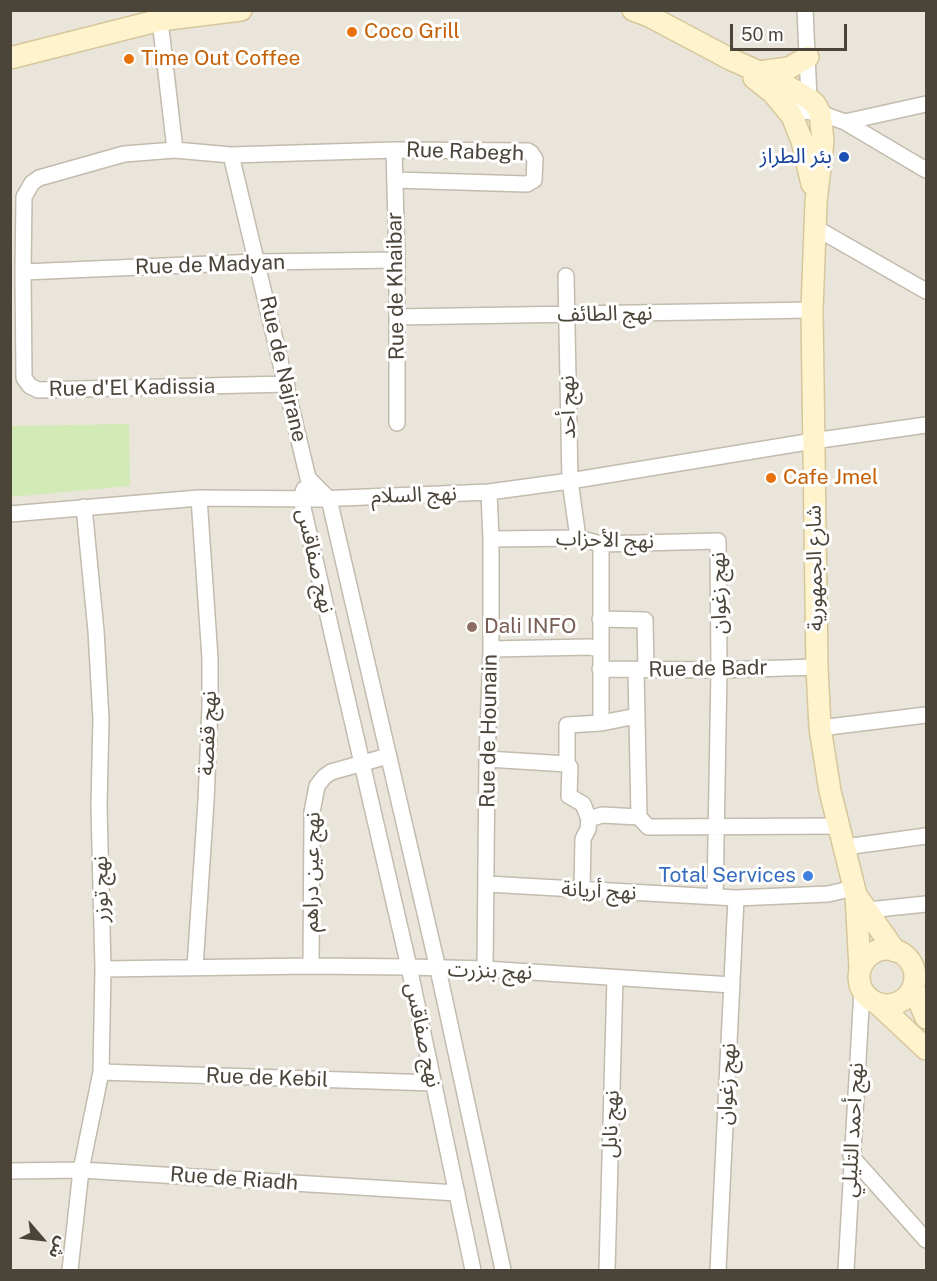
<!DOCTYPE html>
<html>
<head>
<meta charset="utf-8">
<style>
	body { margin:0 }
	#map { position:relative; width:937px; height:1281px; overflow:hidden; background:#f6f3ec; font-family:"Public Sans","Noto Sans Arabic",sans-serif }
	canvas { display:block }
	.frame { position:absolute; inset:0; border:12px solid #4b4439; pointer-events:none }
	.north { position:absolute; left:12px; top:1209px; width:60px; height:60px; -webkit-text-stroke:4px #fff; paint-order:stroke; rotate:118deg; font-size:16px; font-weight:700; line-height:24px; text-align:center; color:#4b4439 }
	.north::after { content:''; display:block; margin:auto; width:21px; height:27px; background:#4b4439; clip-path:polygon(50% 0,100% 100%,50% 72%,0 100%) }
	.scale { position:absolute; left:730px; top:24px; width:117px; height:27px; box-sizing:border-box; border:3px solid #4b4439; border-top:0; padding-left:8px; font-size:18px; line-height:21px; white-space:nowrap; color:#4b4439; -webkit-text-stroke:4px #fff; paint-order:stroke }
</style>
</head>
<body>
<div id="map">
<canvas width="937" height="1281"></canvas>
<div class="frame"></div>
<div class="north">ش</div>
<div class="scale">50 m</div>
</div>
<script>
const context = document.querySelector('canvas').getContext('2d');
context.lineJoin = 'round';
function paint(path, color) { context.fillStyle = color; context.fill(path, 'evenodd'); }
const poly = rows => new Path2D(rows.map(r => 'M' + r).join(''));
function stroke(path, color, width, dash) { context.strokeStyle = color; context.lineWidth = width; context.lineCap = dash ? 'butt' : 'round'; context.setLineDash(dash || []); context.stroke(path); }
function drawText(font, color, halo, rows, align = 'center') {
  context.font = font + ' "Public Sans","Noto Sans Arabic",sans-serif'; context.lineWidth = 6; context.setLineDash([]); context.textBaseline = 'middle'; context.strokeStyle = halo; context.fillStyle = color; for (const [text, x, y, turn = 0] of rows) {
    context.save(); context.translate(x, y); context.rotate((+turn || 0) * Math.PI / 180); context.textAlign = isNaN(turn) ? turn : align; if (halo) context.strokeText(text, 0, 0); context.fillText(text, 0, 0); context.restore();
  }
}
const residential = poly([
	[11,11,926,11,926,1270,11,1270]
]);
const green = poly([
	[129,424,130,486,11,497,11,426]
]);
const street = poly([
	[805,10,809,99],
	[160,20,175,150],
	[788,109,820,113,845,122,926,170],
	[845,122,926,104],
	[394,150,397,260,397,423],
	[231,155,308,478],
	[816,228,926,291],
	[23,272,257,262,397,260],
	[566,276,570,481,578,538],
	[397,317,812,310],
	[287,384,38,390,30,386,24,378,23,272,24,197,32,183,39,178,124,154,175,150,231,155,394,150,528,151,531,153,535,159,534,180,527,184,395,180],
	[308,478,329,499,438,969,503,1270],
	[304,489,301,499,409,967,473,1270],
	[10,514,199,498,317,499,489,492,570,481,813,441,926,425],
	[491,539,578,538,601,544,718,541,719,670,715,897],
	[601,544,601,723],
	[600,619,645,620,646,669],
	[491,649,589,647,600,649],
	[600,669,719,670,817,667],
	[636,670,639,817],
	[820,728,926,715],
	[487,759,567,764],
	[589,819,602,815,639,817,648,827,839,826],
	[845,847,926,836],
	[487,884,736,898,828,894,854,888],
	[582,890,583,839,588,829,589,819,583,804,569,796,570,767,567,764,567,725,601,723,637,716],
	[868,910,926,904],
	[311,966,312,812,317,786,324,777,331,772,388,756],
	[195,967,206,801,210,707,210,658,199,498],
	[103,969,311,966,409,967,485,969,732,985],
	[485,969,487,759,491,649,491,539,489,492],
	[101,1072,433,1083],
	[851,1156,926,1240],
	[10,1171,81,1170,457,1193],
	[70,1270,81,1170,101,1072,103,969,99,806,101,719,96,631,84,507],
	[607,1270,615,978],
	[718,1270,736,898],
	[846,1270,862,990]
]);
const secondary = poly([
	[633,10,649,16,730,59,777,80,809,99,815,104,820,113,823,141,816,202,812,310,817,667,820,728,830,791,856,895,860,969],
	[10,58,160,20,241,10],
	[759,72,789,68,808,57],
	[754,78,773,93,792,116,802,141,812,184],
	[856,895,895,951],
	'859 977a28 28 0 1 1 56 0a28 28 0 1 1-56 0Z',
	[913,987,926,1018],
	[878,1004,926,1049]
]);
const markers = [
	[352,32,6,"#e8710a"],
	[129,59,6,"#e8710a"],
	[844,157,6,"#1a4fb4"],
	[771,478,6,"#e8710a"],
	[472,627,6,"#8d6e63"],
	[808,876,6,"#3f7fe0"]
];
const foodNames = [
	["Coco Grill",364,32],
	["Time Out Coffee",141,59],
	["Cafe Jmel",783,478]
];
const streetNames = [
	["Rue Rabegh",465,152,2],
	["Rue de Madyan",210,265,-2],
	["Rue de Khaibar",396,286,-91],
	["نهج الطائف",605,314,-1],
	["Rue de Najrane",283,369,77],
	["Rue d'El Kadissia",132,388,-1],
	["نهج أحد",568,407,-91],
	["نهج السلام",414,495,-2],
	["نهج الأحزاب",605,540,2],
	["نهج صفاقس",315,561,77],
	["شارع الجمهورية",815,568,-91],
	["نهج زغوان",719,593,-91],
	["Rue de Badr",708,669,-1],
	["Rue de Hounain",489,731,-89],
	["نهج قفصة",208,733,-88],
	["نهج عين دراهم",312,872,-89],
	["نهج توزر",101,889,-91],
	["نهج أريانة",599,891,3],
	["نهج بنزرت",490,971,2],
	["نهج صفاقس",423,1035,78],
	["Rue de Kebil",267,1078,2],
	["نهج زغوان",727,1084,-87],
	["نهج نابل",611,1124,-88],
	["نهج أحمد التليلي",853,1130,-87],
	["Rue de Riadh",234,1179,4]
];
const transitNames = [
	["بئر الطراز",832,157]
];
const educationNames = [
	["Dali INFO",484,627]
];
const shopNames = [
	["Total Services",796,876]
];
paint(residential, '#eae5da');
paint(green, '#d2eab5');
stroke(street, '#c2bbae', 18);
stroke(secondary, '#d6c79b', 24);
stroke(street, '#fff', 15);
stroke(secondary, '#fff3cd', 21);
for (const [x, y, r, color] of markers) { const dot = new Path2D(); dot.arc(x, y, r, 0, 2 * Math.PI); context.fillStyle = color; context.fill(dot); stroke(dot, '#fff', 2); }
drawText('21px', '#c56008', '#fff', foodNames, 'left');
drawText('21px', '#4b4439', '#fff', streetNames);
drawText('21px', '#164399', '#fff', transitNames, 'right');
drawText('21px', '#785e54', '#fff', educationNames, 'left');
drawText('21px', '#366cbe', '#fff', shopNames, 'right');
</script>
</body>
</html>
